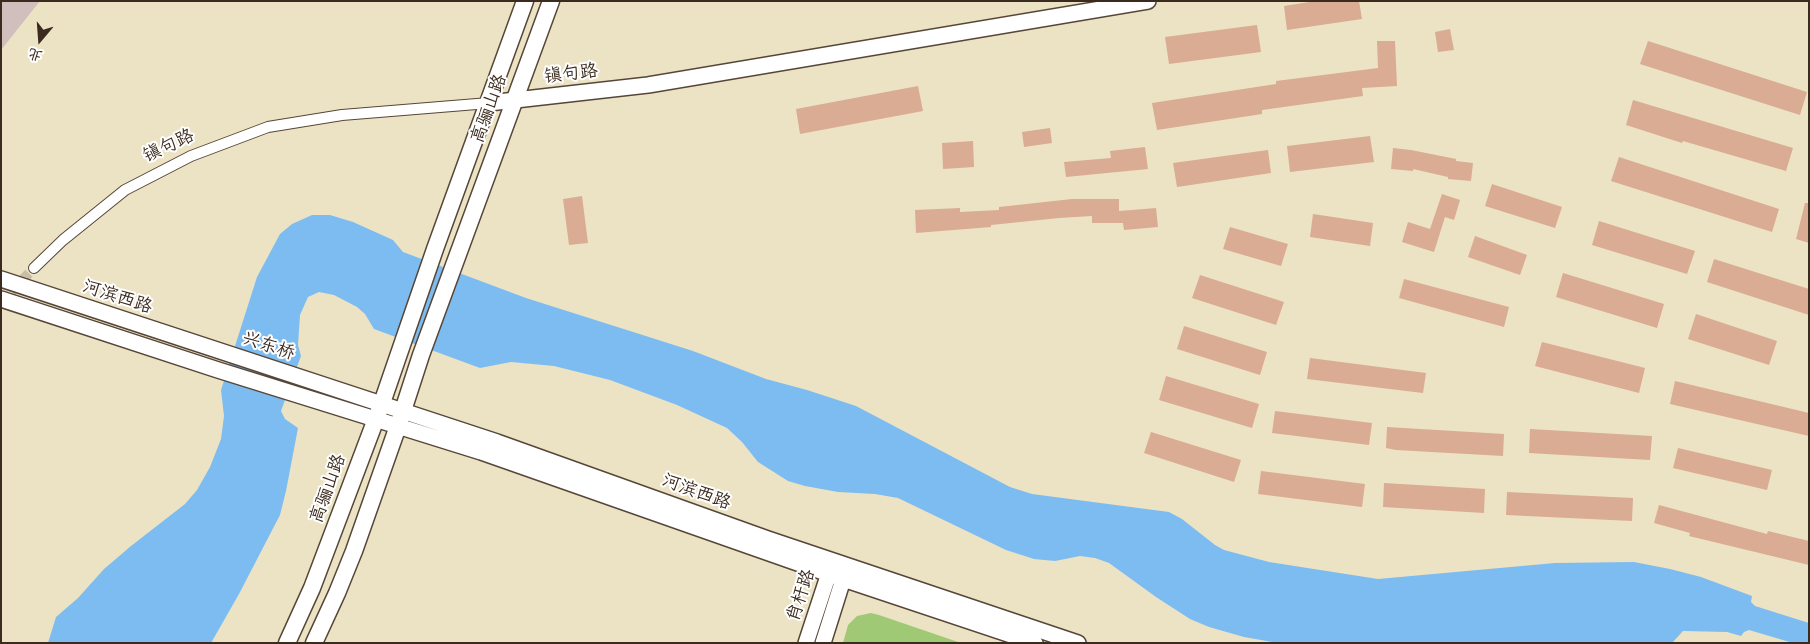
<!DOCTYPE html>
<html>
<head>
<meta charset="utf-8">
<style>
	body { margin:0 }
	#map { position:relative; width:1810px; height:644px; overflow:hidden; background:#ece3c4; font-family:"Architects Daughter","LXGW WenKai TC",sans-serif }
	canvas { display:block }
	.frame { position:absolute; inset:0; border:2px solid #3b2a1e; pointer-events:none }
	.north { position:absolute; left:15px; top:15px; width:50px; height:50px; -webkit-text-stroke:4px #fff; paint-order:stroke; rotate:198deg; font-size:14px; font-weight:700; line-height:20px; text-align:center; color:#3b2a1e }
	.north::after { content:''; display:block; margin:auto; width:18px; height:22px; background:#3b2a1e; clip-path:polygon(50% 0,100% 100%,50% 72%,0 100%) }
</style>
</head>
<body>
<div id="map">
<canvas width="1810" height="644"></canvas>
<div class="frame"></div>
<div class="north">北</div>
</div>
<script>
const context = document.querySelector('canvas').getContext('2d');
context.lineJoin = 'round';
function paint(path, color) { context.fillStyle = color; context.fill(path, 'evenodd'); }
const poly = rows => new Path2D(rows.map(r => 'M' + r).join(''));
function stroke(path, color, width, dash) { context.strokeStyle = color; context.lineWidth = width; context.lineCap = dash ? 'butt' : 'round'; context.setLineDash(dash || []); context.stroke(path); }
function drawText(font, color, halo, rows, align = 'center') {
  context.font = font + ' "Architects Daughter","LXGW WenKai TC",sans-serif'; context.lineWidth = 4; context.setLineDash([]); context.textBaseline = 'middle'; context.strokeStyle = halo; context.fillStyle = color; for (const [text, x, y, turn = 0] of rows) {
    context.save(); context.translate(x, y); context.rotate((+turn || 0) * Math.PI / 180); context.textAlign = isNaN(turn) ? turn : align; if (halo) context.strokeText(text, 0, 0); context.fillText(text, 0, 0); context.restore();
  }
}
const industrial = poly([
	[1,1,40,1,1,50]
]);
const green = poly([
	[871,613,879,615,961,643,843,643,848,625,857,616]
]);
const water = poly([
	[312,215,330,215,353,222,393,240,403,252,526,298,693,351,766,379,807,390,856,406,1010,487,1032,494,1169,512,1182,519,1215,545,1224,550,1269,562,1378,579,1555,563,1634,562,1670,569,1701,577,1752,596,1751,602,1755,606,1809,623,1809,643,1793,643,1749,630,1744,632,1741,636,1727,632,1683,631,1672,643,1278,643,1244,637,1209,627,1190,619,1156,597,1109,563,1095,558,1080,556,1055,561,1034,559,1006,550,898,498,875,494,838,492,805,486,788,481,758,462,742,442,727,428,677,405,610,380,554,366,511,362,480,368,374,329,365,314,357,307,334,295,319,292,308,297,300,315,298,345,301,356,281,411,285,419,298,428,286,491,280,515,239,594,211,643,48,643,56,617,78,598,104,569,131,546,185,504,197,490,210,467,221,439,224,416,221,390,257,277,280,234,292,224]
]);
const building = poly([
	[1316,1,1359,1,1362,19,1287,30,1284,6],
	[1257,25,1261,52,1169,64,1165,37],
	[1450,29,1454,50,1438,52,1435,32],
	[1377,41,1395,41,1397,86,1362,88,1363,96,1262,110,1262,114,1157,130,1152,103,1276,84,1276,81,1378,68],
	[1648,41,1807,92,1800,115,1640,64],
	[918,86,923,111,800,134,796,109],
	[1633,100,1793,148,1786,171,1683,141,1682,143,1626,125],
	[1050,128,1052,143,1024,147,1022,132],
	[1370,136,1374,162,1290,172,1287,146],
	[973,141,974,167,943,169,942,143],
	[1145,147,1148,169,1066,177,1064,162,1111,158,1110,151],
	[1393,148,1411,150,1456,159,1456,161,1473,163,1471,181,1448,179,1448,177,1413,169,1413,171,1391,169],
	[1268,150,1271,173,1177,187,1173,163],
	[1619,157,1779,209,1772,232,1611,181],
	[1492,184,1562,207,1555,228,1485,206],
	[1442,194,1460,200,1454,220,1445,217,1434,252,1402,242,1408,222,1430,229],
	[582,196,588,243,569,245,563,199],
	[1072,199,1119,199,1119,211,1156,208,1158,227,1124,230,1123,223,1092,223,1092,216,1059,218,991,225,991,227,916,233,915,210,960,208,960,212,999,210,999,207],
	[1805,203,1809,203,1809,243,1796,239],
	[1313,214,1373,223,1370,246,1310,237],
	[1599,221,1695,251,1687,274,1592,245],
	[1230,227,1288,244,1281,266,1223,249],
	[1475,236,1527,255,1520,275,1468,257],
	[1714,259,1809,289,1809,315,1707,282],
	[1563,273,1664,304,1657,328,1556,297],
	[1200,275,1284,302,1276,325,1192,298],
	[1404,279,1509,307,1504,327,1399,298],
	[1696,314,1777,341,1769,365,1688,339],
	[1184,326,1267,352,1260,375,1177,349],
	[1542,342,1645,368,1639,393,1535,366],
	[1310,358,1426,373,1423,393,1307,379],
	[1166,376,1259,404,1252,428,1159,400],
	[1675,381,1809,413,1809,436,1670,404],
	[1275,411,1372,423,1369,445,1272,433],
	[1387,427,1504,434,1503,456,1396,450,1386,448],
	[1530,429,1652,436,1650,460,1529,453],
	[1151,432,1241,460,1234,482,1144,453],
	[1678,448,1772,470,1767,490,1673,468],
	[1261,471,1365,484,1362,507,1258,494],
	[1384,483,1485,489,1484,513,1383,507],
	[1507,492,1633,498,1632,521,1506,515],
	[1659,505,1767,534,1768,531,1809,541,1809,565,1689,536,1690,533,1654,523]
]);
const streetTunnel = poly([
	[1,302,34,268]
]);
const street = poly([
	[34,268,63,240,125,190,191,156,268,127,342,115,489,103]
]);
const secondary = poly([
	[489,103,648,85,1148,1],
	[1,279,497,442,768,539,1078,643],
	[1,299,218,370,481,452,843,579,1035,643],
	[806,643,832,564],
	[823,643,846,570]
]);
const primary = poly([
	[287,643,312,588,382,403,435,249,525,1],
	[314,643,337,593,354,551,398,426,421,355,551,1]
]);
const streetNames = [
	["镇句路",571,75,-7],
	["高骊山路",490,109,-70],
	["镇句路",169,147,-25],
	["河滨西路",117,298,18],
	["兴东桥",268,347,18],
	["高骊山路",329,489,-70],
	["河滨西路",696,493,20],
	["肖杆路",802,596,-72]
];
paint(industrial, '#d1bfbd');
paint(green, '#a0c975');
paint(water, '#7dbcf1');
paint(building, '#d9ac93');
stroke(streetTunnel, '#c9bea3', 10, [10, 5]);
stroke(street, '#564637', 12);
stroke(secondary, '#564637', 18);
stroke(primary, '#564637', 19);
stroke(street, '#fff', 10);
stroke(secondary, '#fff', 15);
stroke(primary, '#fff', 16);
drawText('18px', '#3b2a1e', '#fff', streetNames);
</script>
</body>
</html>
